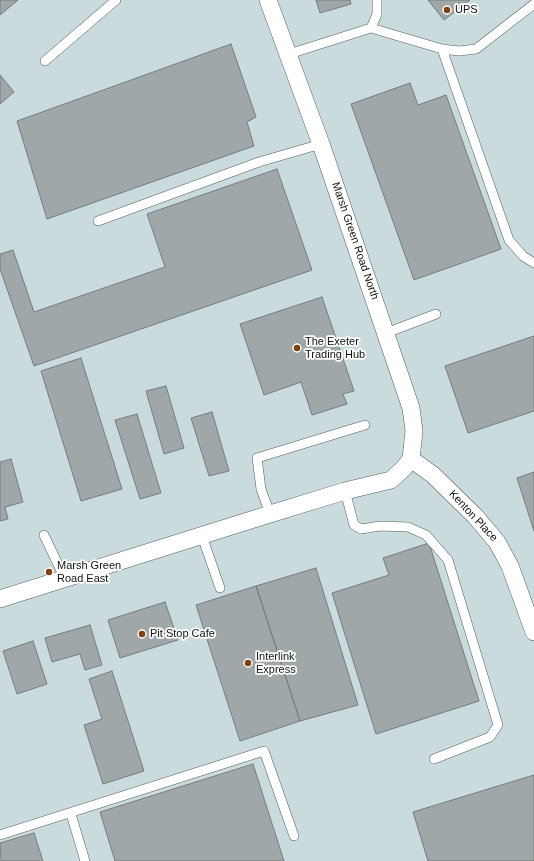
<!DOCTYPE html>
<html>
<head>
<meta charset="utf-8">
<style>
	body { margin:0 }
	canvas { display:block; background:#dde5e6 }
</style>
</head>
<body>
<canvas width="534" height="861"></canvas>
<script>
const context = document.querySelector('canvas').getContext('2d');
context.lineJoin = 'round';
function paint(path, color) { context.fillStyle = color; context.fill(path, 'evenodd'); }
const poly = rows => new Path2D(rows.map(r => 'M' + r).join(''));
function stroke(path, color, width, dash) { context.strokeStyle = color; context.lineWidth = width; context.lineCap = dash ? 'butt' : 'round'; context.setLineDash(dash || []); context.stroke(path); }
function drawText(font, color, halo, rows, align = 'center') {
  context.font = font + ' Helvetica,sans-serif'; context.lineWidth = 3.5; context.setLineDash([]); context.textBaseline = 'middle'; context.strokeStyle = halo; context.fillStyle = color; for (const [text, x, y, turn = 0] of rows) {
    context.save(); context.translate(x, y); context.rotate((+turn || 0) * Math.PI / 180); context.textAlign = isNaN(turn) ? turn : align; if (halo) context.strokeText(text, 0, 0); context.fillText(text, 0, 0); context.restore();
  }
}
const built = poly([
	[0,0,534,0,534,861,0,861]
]);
const building = poly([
	[0,0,18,0,0,15,0,0],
	[316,0,350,0,351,4,320,13,316,0],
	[428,0,470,0,444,20,428,0],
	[231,44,256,117,247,122,254,146,47,219,17,121,231,44],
	[0,75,14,92,0,104,0,75],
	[410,83,418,105,446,95,501,249,414,280,351,104,410,83],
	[277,169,312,270,34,366,0,269,0,254,13,250,34,312,165,267,147,214,277,169],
	[322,297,354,391,343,394,347,404,312,415,301,382,264,395,240,324,322,297],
	[534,336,534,411,468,433,445,366,534,336],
	[81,358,122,489,81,501,41,371,81,358],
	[166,386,184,448,164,454,146,391,166,386],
	[212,412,229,471,209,476,191,418,212,412],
	[137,414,161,493,140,499,115,420,137,414],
	[11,459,23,502,5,507,8,519,0,521,0,462,11,459],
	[534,472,534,531,517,478,534,472],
	[429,543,479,701,376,734,332,593,389,575,383,558,429,543],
	[316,568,358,705,300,721,256,586,316,568],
	[256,586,300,721,240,741,196,605,256,586],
	[165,602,178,640,120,658,108,620,165,602],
	[90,625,102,665,85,670,80,654,52,662,45,638,90,625],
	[33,641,47,684,17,694,3,651,33,641],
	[112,671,144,771,103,784,84,725,102,719,89,679,112,671],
	[253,764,284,861,115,861,100,812,253,764],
	[534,775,534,861,428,861,413,812,534,775],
	[34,833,43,861,1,861,0,843,34,833]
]);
const lane = poly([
	[371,28,377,14,377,0],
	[442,49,509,240,523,256,534,263],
	[289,54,371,28,442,49,459,51,476,49,534,4],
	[45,61,116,0],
	[98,221,259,162,321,144],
	[386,333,436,314],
	[345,491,354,525,361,529,380,526,408,527,426,535,448,560,498,725,490,737,434,759],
	[270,514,261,489,257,458,365,425],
	[44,535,65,579],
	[202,536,220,588],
	[71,814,85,861],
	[0,835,264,751,294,836]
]);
const street = poly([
	[411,459,433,475,475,516,497,542,510,566,534,632],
	[0,599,270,514,345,491,391,480,404,468,411,459,414,431,411,408,321,144,268,0]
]);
const markers = [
	[447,10,4,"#834110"],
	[297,348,4,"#834110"],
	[49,572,4,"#834110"],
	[142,634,4,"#834110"],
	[248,663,4,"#834110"]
];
const poiNames = [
	["UPS",455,10],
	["The Exeter",305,342],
	["Trading Hub",305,355],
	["Marsh Green",57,566],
	["Road East",57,579],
	["Pit Stop Cafe",150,634],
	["Interlink",256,657],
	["Express",256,670]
];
const streetNames = [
	["Marsh Green Road North",355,241,71],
	["Kenton Place",473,516,47]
];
paint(built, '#c9dbdc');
paint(building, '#9fa7a8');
stroke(building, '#767e7e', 1);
stroke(lane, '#565d5d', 10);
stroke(street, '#565d5d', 18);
stroke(lane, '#fff', 9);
stroke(street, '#fff', 17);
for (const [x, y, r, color] of markers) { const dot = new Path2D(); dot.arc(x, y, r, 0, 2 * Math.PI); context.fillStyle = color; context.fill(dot); stroke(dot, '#fff', 1.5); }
drawText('11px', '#101213', '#fff', poiNames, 'left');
drawText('11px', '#101213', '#fff', streetNames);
</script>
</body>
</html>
